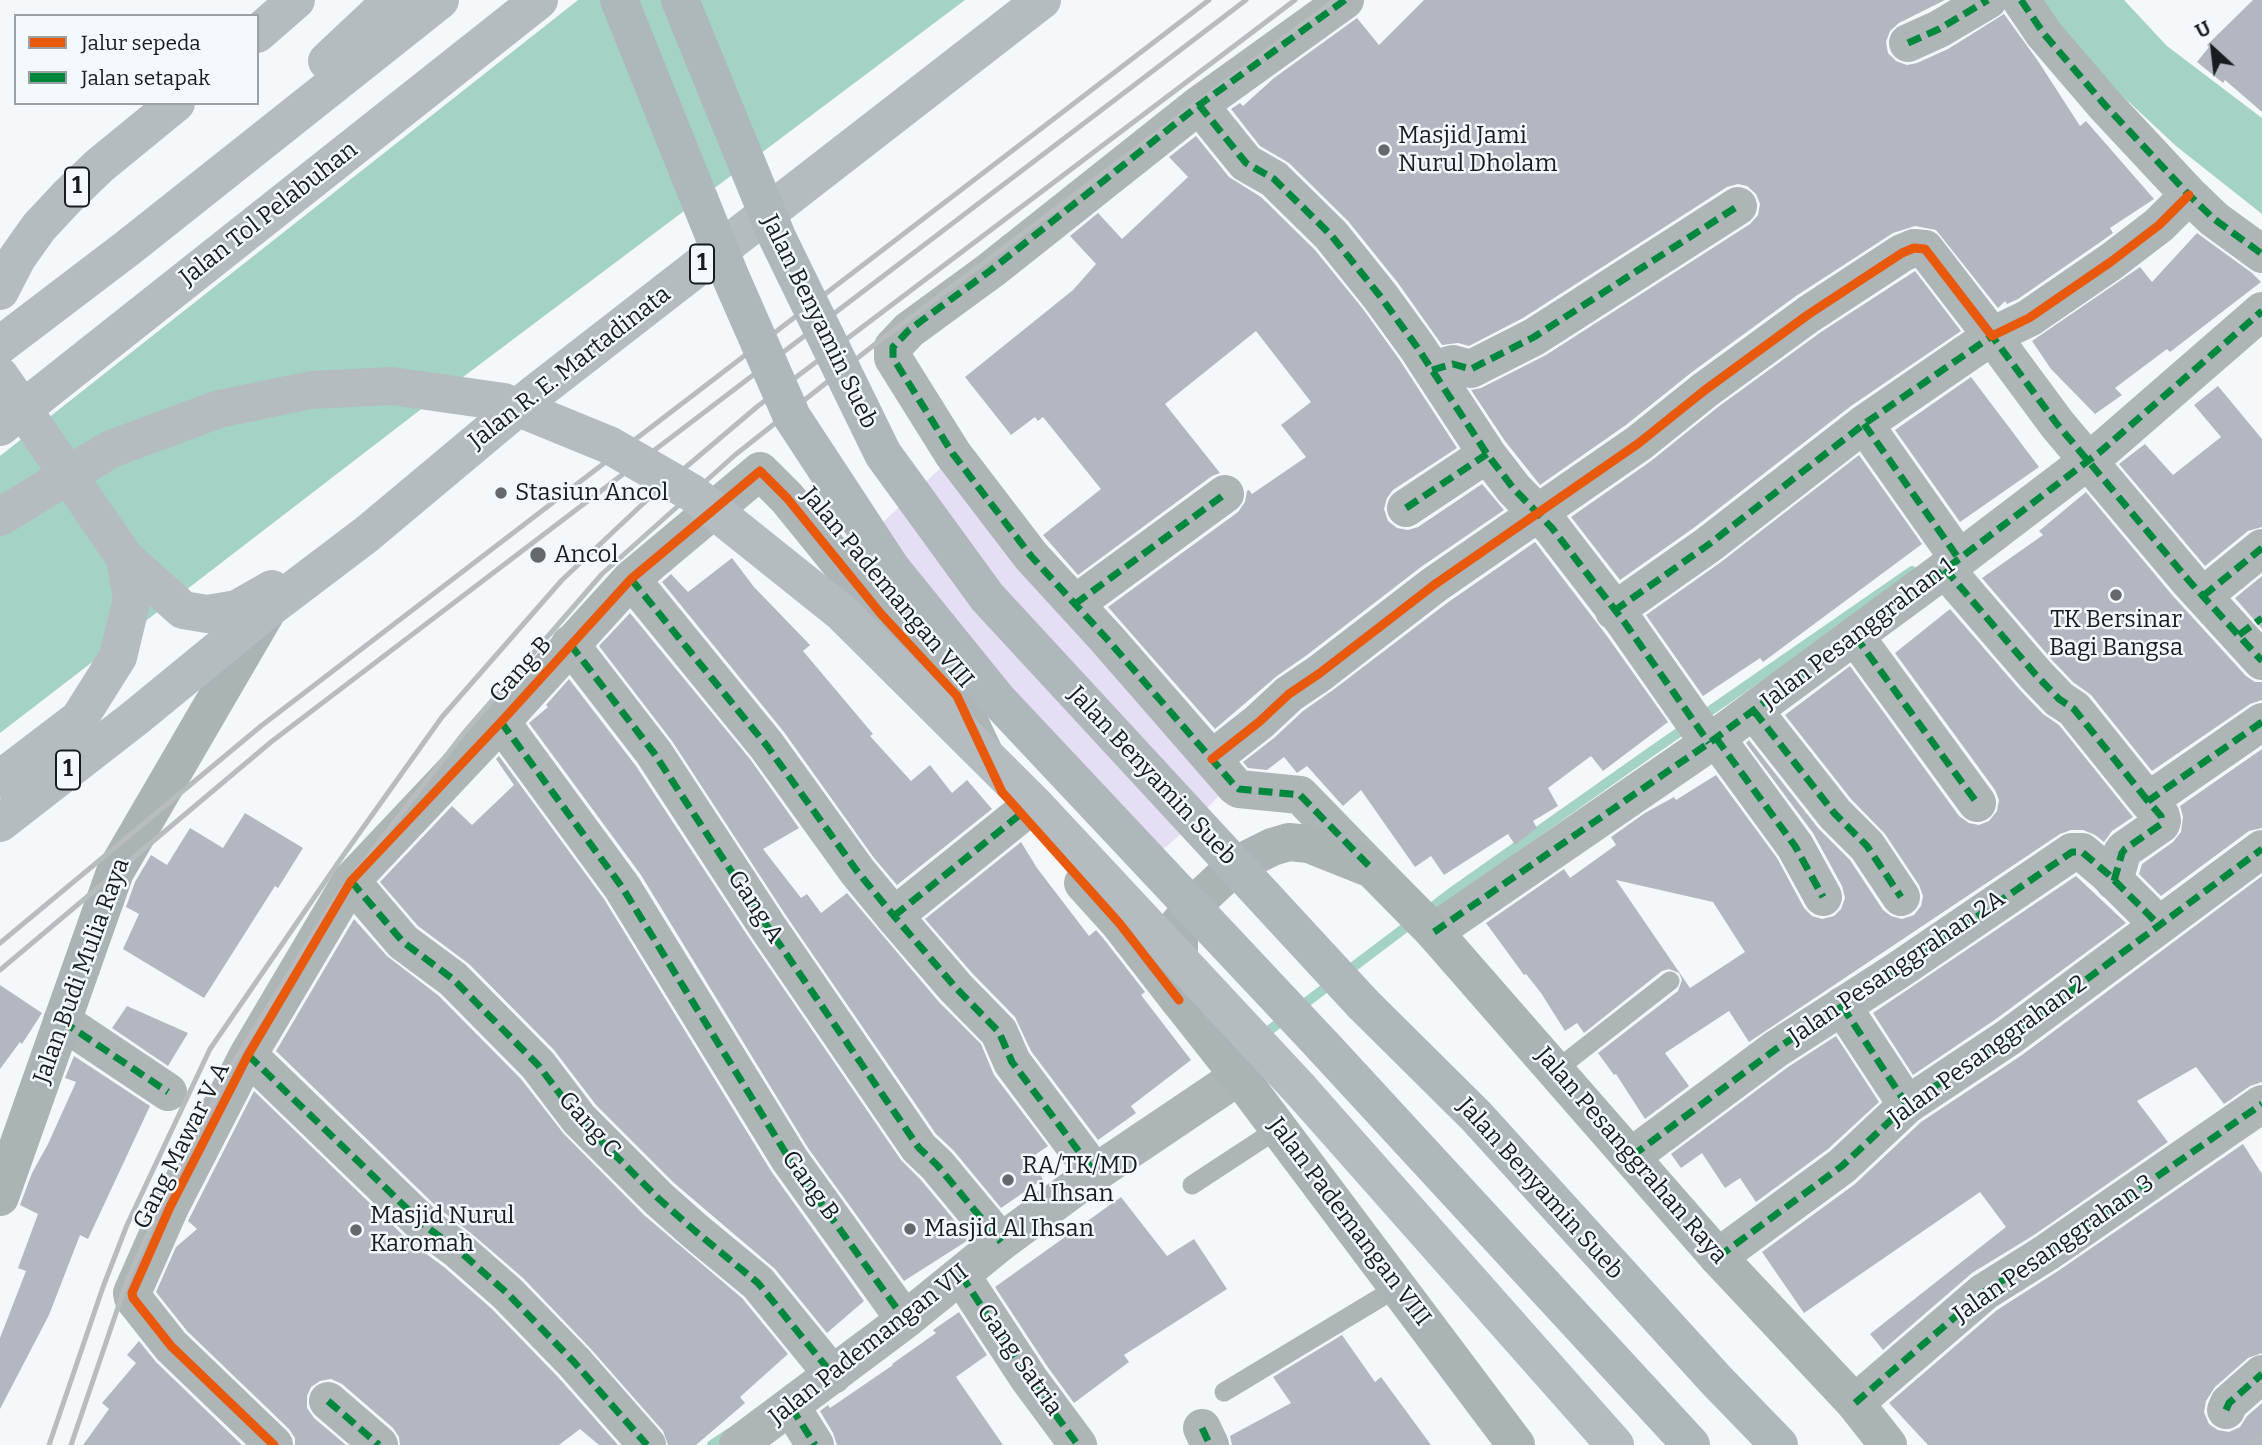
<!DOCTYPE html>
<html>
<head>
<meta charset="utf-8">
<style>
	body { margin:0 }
	#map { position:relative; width:2262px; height:1445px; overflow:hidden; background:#f5f8fb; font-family:Bitter,serif }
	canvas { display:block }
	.legend { position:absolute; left:14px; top:14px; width:245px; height:91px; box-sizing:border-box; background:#f3f9fd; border:2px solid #9ba1a5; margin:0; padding:9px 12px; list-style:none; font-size:21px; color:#171c20 }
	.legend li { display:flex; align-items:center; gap:14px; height:35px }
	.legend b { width:35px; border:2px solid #9ba1a5 }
	.north { position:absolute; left:2178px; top:14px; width:70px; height:70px; -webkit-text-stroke:5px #f3f9fd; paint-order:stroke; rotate:333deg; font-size:19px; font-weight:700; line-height:28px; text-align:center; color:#171c20 }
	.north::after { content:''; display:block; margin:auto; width:24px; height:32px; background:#171c20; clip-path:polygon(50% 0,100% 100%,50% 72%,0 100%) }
</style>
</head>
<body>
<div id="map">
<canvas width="2262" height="1445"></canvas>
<ul class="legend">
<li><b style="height:9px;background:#e8590c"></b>Jalur sepeda</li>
<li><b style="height:9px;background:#00873e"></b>Jalan setapak</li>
</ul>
<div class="north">U</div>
</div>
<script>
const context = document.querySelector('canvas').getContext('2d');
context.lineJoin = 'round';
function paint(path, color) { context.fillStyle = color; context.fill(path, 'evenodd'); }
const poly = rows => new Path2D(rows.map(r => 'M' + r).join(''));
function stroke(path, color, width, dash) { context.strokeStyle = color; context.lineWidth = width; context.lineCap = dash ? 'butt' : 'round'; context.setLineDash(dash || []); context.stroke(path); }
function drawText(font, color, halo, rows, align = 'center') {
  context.font = font + ' Bitter,serif'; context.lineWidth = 5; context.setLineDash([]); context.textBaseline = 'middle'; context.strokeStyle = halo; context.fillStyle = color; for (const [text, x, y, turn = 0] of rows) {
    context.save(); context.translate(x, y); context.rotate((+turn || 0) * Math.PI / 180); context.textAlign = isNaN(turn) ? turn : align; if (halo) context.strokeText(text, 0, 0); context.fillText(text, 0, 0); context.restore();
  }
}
const green = poly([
	[951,458,1228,787,1182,833,1142,868,861,543]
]);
const water = poly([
	[578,0,965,0,463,377,0,733,0,456],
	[2039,0,2124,0,2167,46,2262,118,2262,214,2176,146,2083,59]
]);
const stream = poly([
	[1259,1038,1455,890,1652,751,1912,571],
	[712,1445,730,1433]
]);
const building = poly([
	[1424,0,1945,0,1899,23,1890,31,1886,42,1888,53,1896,61,1907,65,1917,63,1948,49,2004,14,2038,61,2080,126,2086,121,2154,199,2110,228,2113,233,2099,243,2018,299,2007,304,2005,301,1998,308,1936,230,1915,226,1893,233,1796,296,1692,372,1626,425,1540,485,1505,441,1471,390,1481,388,1546,355,1750,224,1758,215,1760,204,1756,194,1747,186,1738,184,1727,187,1523,318,1469,346,1458,343,1442,345,1398,283,1348,221,1289,163,1260,146,1231,109,1240,103,1243,106,1274,78,1357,18,1379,45],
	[2253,0,2262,0,2262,112,2225,80,2223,83,2197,62,2209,47,2207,45],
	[1196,136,1229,177,1261,197,1315,250,1363,309,1399,359,1457,448,1393,490,1387,498,1384,509,1388,521,1397,528,1408,530,1418,527,1482,484,1504,510,1421,567,1307,655,1277,676,1215,729,1108,607,1238,512,1245,502,1247,491,1249,490,1252,494,1306,457,1281,425,1311,402,1256,331,1165,404,1220,473,1212,476,1078,575,1043,535,1101,489,1043,417,1038,421,1035,417,1011,435,965,377,1073,290,1096,264,1070,236,1098,213,1122,239,1188,177,1169,157],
	[2197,233,2252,273,2261,282,2170,352,2167,349,2115,388,2122,395,2095,414,2051,369,2032,341,2140,267,2152,282],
	[1915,271,1961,331,1851,406,1695,527,1620,580,1571,517,1651,461,1718,407,1821,332],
	[1971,377,2039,467,1960,522,1895,430],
	[2218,386,2262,439,2262,527,2248,531,2205,566,2119,464,2145,444,2173,475,2221,437,2194,405],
	[1859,455,1922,544,1763,662,1760,658,1703,696,1646,615,1721,562],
	[2086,492,2173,596,2246,676,2255,682,2262,682,2262,700,2250,704,2152,771,2091,695,2073,682,2052,660,1982,578,2043,535,2039,531],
	[1535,542,1607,636,1668,722,1603,771,1591,756,1548,788,1558,806,1533,821,1537,828,1515,845,1508,834,1444,875,1431,856,1415,867,1361,790,1343,806,1307,766,1297,773,1284,757,1267,770,1248,768,1243,762,1274,738,1303,711,1333,690,1447,603],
	[732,558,754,587,810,645,803,651,873,734,870,736,911,781,930,765,952,793,967,780,992,809,897,885,874,858,784,732,662,582,671,574,688,592],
	[2262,576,2262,629,2235,598],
	[1950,609,2020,690,2043,714,2059,725,2133,817,2112,831,2104,842,2095,835,2083,830,2071,830,2060,834,1749,1042,1729,1011,1665,1053,1689,1086,1645,1119,1616,1074,1614,1075,1598,1053,1678,991,1682,980,1679,973,1669,969,1662,971,1584,1033,1577,1023,1565,1031,1541,993,1526,974,1524,975,1486,923,1564,869,1570,878,1616,845,1611,837,1645,813,1674,797,1676,800,1716,775,1777,858,1804,908,1812,916,1822,919,1834,916,1841,909,1845,898,1842,886,1813,833,1746,743,1749,740,1818,828,1850,860,1883,910,1891,916,1902,919,1914,915,1921,906,1923,896,1919,885,1885,834,1851,799,1785,715,1850,666,1959,816,1969,823,1979,825,1989,821,1997,811,1999,800,1995,790,1895,653],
	[1616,880,1713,902,1745,952,1690,988],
	[630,613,750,759,799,828,763,849,801,898,807,894,821,913,847,893,939,1002,981,1044,994,1075,1048,1146,1029,1159,1043,1179,1001,1208,954,1151,936,1134,785,914,672,741,599,646],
	[569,679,636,766,749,938,901,1160,921,1180,970,1239,904,1281,808,1148,641,875,529,723,548,707,546,705],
	[2262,749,2262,828,2249,831,2161,896,2139,874,2142,864,2173,842,2181,832,2183,817,2180,806],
	[499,756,604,899,771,1171,864,1301,827,1333,775,1269,674,1183,596,1105,554,1050,469,964,418,926,380,882,452,806,472,825,514,785,496,759],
	[245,813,303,848,278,888,275,886,204,998,123,949,139,914,126,907,135,882,151,855,167,865,190,828,223,848],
	[1021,842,1037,868,1089,936,1096,930,1103,938,1145,992,1141,995,1191,1060,1131,1106,1136,1113,1098,1140,1031,1051,1015,1017,972,973,925,919],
	[2076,876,2126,923,1996,1019,1913,1075,1873,1013],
	[2262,876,2262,1082,2250,1086,2224,1104,2196,1067,2137,1101,2168,1142,2034,1235,1972,1273,1883,1350,1870,1334,2006,1227,1980,1192,1804,1313,1762,1252,1855,1184,1921,1122,2022,1055],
	[354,919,387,956,439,996,521,1079,564,1134,644,1215,742,1298,788,1354,740,1397,745,1403,696,1445,668,1445,663,1431,590,1348,523,1278,472,1234,438,1208,276,1051],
	[0,985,42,1013,22,1044,20,1042,0,1069],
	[127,1006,188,1033,168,1066,112,1028],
	[1836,1036,1879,1102,1828,1149,1756,1202,1740,1178,1725,1188,1702,1153,1681,1168,1671,1154,1788,1067],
	[74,1056,150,1106,88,1239,80,1235,49,1315,0,1409,0,1338,26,1271,18,1268,38,1214,20,1205,32,1173,48,1144,76,1082,65,1078],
	[254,1091,409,1241,444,1267,492,1309,558,1377,618,1445,599,1445,580,1429,559,1445,400,1445,399,1437,393,1428,342,1384,331,1379,320,1381,311,1387,307,1396,307,1408,314,1418,346,1445,295,1445,295,1438,289,1429,187,1331,156,1292,176,1247,197,1229,188,1221],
	[2243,1144,2262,1174,2262,1353,2248,1358,2215,1387,2206,1401,2204,1412,2209,1424,2218,1430,2229,1432,2240,1427,2247,1416,2262,1403,2262,1445,1928,1445,1889,1403,1997,1310,2058,1271],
	[1121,1197,1167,1256,1194,1239,1227,1289,1124,1355,1129,1362,1074,1403,1047,1366,995,1287],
	[959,1312,987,1355,956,1377,1003,1445,837,1445,833,1433,820,1411,828,1405,830,1408,893,1365,892,1364,936,1333,933,1330],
	[1342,1335,1375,1382,1381,1377,1431,1445,1232,1445,1230,1436,1291,1403,1273,1377],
	[139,1341,156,1362,242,1445,83,1445,109,1409,102,1403,136,1363,127,1355]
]);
const path = poly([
	[2247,1441,2253,1442,2262,1436]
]);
const lane = poly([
	[1556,1070,1670,981],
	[1192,1185,1279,1128],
	[1224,1392,1398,1287]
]);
const street = poly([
	[1345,0,1199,105,991,270,909,330,893,347,893,358,953,454,1031,556,1107,639,1235,786,1239,789,1300,795,1372,869],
	[2021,0,2044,34,2104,104,2189,195,2214,219,2262,254],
	[1908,43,1939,29,1988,0],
	[1199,105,1246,163,1274,179,1331,235,1380,296,1417,347,1487,454,1514,489,1552,528,1625,623,1709,743],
	[1432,370,1453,364,1471,369,1534,337,1738,206],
	[1864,424,1959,559],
	[1406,508,1487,454],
	[1945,569,2036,675,2059,699,2074,709,2148,801],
	[631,579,767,746,857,871,894,916,956,988,999,1032,1012,1062,1095,1173],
	[2203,596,2262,548],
	[1075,604,1225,494],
	[1614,611,1708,545,1864,424,1992,336,2057,424,2190,582,2262,661],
	[1855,636,1977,803],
	[570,644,654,753,767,926,919,1148,937,1165,1001,1242],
	[1754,711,1835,814,1867,846,1901,897],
	[501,722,622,887,790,1160,905,1320],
	[1716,738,1795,846,1823,897],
	[1212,759,1259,722,1289,694,1320,673,1434,585,1639,443,1705,390,1809,314,1902,253,1914,248,1925,249,1992,336,2029,318,2112,261,2159,225,2189,195],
	[351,881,403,942,453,979,538,1065,579,1119,659,1199,695,1231,758,1283,833,1375],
	[2114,881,2122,853,2125,849,2161,824,2162,821,2161,816,2148,801,2262,722],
	[1083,883,1120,924,1179,1000],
	[894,916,1022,813],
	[1434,932,1709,743,1959,559,2101,451,2262,311],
	[1842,1006,1907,1105],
	[62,1021,168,1092],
	[248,1055,424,1225,458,1250,507,1293,574,1362,647,1445],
	[1632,1156,1776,1049,1897,971,2072,852,2082,852,2108,874,2158,924],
	[1718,1257,1842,1166,1907,1105,2009,1037,2262,849],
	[961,1275,1029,1379,1078,1445],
	[328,1401,379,1445],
	[1855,1403,1984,1292,2046,1253,2262,1104],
	[791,1407,815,1445],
	[2226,1410,2229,1403,2262,1374],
	[1202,1428,1210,1445],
	[274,1445,171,1346,133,1298,132,1293,170,1207,248,1055,351,881,501,722,631,579,760,471,787,498,881,614,957,696,984,753],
	[738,1445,905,1320,1001,1242,1095,1173,1239,1076]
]);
const secondary = poly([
	[0,1197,115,872,267,611],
	[1516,1445,1239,1076,1179,1000,1179,924,1204,895,1236,865,1272,847,1289,842,1309,844,1372,869,1434,932,1718,1257,1855,1403,1888,1445]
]);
const primary = poly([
	[1363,1004,1476,1116,1716,1380,1779,1445],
	[1323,1046,1691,1445]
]);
const highway = poly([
	[257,34,296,0],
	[327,61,392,0],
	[0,291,17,258,39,227,68,196,99,166,176,103],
	[0,345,129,247,440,0],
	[0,376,125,558,183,610,207,614,237,609,272,589],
	[0,779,79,719,118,657,132,599,125,558],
	[0,823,135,718,268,609,367,534,533,395,1042,0],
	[1299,1088,1615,1445]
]);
const rail = poly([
	[0,943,261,726,1209,0],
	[0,970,271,742,1246,0],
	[49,1445,103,1287,127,1225,210,1049,340,860,442,717,562,580,647,500,758,406,1295,0],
	[71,1445,127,1281,158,1212,234,1062,337,896,463,734,602,574,735,455,874,345,1335,0]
]);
const primaryBridge = poly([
	[619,0,731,278,792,417,891,568,997,699,1323,1046],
	[680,0,777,237,883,454,987,597,1363,1004]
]);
const highwayBridge = poly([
	[0,427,539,0],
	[0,517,111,449,219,409,311,390,392,386,504,402,609,445,692,493,842,613,1035,805,1299,1088]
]);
const quiet = poly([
	[1345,0,1199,105,991,270,909,330,893,347,893,358,953,454,1031,556,1107,639,1235,786,1239,789,1300,795,1372,869],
	[2021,0,2044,34,2104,104,2189,195,2214,219,2262,254],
	[1908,43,1939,29,1988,0],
	[1199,105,1246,163,1274,179,1331,235,1380,296,1417,347,1487,454,1514,489,1552,528,1625,623,1709,743],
	[1432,370,1453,364,1471,369,1534,337,1738,206],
	[1864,424,1959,559],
	[1406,508,1487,454],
	[1945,569,2036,675,2059,699,2074,709,2148,801],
	[631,579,767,746,857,871,894,916,956,988,999,1032,1012,1062,1095,1173],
	[2203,596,2262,548],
	[1075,604,1225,494],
	[1614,611,1708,545,1864,424,1992,336,2057,424,2190,582,2262,661],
	[2239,635,2262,618],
	[1855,636,1977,803],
	[570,644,654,753,767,926,919,1148,937,1165,1001,1242],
	[1754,711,1835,814,1867,846,1901,897],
	[501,722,622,887,790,1160,905,1320],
	[1716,738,1795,846,1823,897],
	[351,881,403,942,453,979,538,1065,579,1119,659,1199,695,1231,758,1283,833,1375],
	[2114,881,2122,853,2125,849,2161,824,2162,821,2161,816,2148,801,2262,722],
	[894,916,1022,813],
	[1434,932,1709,743,1959,559,2101,451,2262,311],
	[1842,1006,1907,1105],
	[62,1021,168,1092],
	[248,1055,424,1225,458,1250,507,1293,574,1362,647,1445],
	[1632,1156,1776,1049,1897,971,2072,852,2082,852,2108,874,2158,924],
	[1718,1257,1842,1166,1907,1105,2009,1037,2262,849],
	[961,1275,1029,1379,1078,1445],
	[328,1401,379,1445],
	[1855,1403,1984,1292,2046,1253,2262,1104],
	[791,1407,815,1445],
	[2226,1410,2229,1403,2262,1374],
	[1202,1428,1210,1445]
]);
const cycleway = poly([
	[1212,759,1259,722,1289,694,1320,673,1434,585,1639,443,1705,390,1809,314,1902,253,1914,248,1925,249,1992,336,2029,318,2112,261,2159,225,2189,195],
	[274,1445,171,1346,133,1298,132,1293,170,1207,248,1055,351,881,501,722,631,579,760,471,787,498,881,614,957,696,1002,792,1120,924,1179,1000]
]);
const markers = [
	[1384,150,7,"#65696d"],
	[501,493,7,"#65696d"],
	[538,555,9,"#65696d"],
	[2116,595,7,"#65696d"],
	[1008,1180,7,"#65696d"],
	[910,1229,7,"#65696d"],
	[356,1230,7,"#65696d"]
];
const shields = [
	[77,187,24],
	[702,264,24],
	[68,770,24]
];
const shieldNames = [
	["1",77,187],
	["1",702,264],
	["1",68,770]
];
const poiNames = [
	["Masjid Jami",1398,136],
	["Nurul Dholam",1398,164],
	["Stasiun Ancol",515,493],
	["Ancol",554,555],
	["TK Bersinar",2116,620,"center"],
	["Bagi Bangsa",2116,648,"center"],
	["RA/TK/MD",1022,1166],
	["Al Ihsan",1022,1194],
	["Masjid Nurul",370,1216],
	["Karomah",370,1244],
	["Masjid Al Ihsan",924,1229]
];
const streetNames = [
	["Jalan Tol Pelabuhan",269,214,-38],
	["Jalan Benyamin Sueb",819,322,64],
	["Jalan R. E. Martadinata",570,368,-38],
	["Jalan Pademangan VIII",887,588,50],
	["Jalan Pesanggrahan 1",1858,634,-37],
	["Gang B",521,670,-48],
	["Jalan Benyamin Sueb",1152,776,47],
	["Gang A",755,907,57],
	["Jalan Pesanggrahan 2A",1897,968,-34],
	["Jalan Budi Mulia Raya",82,971,-70],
	["Jalan Pesanggrahan 2",1988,1051,-36],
	["Gang C",589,1125,48],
	["Gang Mawar V A",182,1146,-63],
	["Jalan Pesanggrahan Raya",1631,1156,49],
	["Gang B",810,1186,54],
	["Jalan Benyamin Sueb",1540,1189,48],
	["Jalan Pademangan VIII",1349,1222,53],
	["Jalan Pesanggrahan 3",2054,1249,-35],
	["Jalan Pademangan VII",869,1345,-38],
	["Gang Satria",1019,1360,55]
];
paint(green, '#e5def5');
paint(water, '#a4d3c5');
stroke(stream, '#a4d3c5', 10);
paint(building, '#b3b7c1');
stroke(path, '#b5bbbc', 4.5, [7, 3.5]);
stroke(lane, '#adb5b6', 19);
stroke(street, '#adb5b6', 38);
stroke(secondary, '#abb4b5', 38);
stroke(primary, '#aeb7ba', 38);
stroke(highway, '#b4bcbf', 38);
stroke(rail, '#b9bcbf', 5);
stroke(primaryBridge, '#aeb7ba', 38);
stroke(highwayBridge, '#b4bcbf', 38);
stroke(quiet, '#00873e', 7, [14, 7]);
stroke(cycleway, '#e8590c', 9);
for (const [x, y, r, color] of markers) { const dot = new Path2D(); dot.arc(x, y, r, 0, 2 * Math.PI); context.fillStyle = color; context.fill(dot); stroke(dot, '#f3f9fd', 2.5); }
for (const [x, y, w] of shields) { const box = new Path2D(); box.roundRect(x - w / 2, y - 19.5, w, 39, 5); context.fillStyle = '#f3f9fd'; context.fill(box); stroke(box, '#171c20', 2); }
drawText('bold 23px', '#171c20', null, shieldNames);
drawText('24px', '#171c20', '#f3f9fd', poiNames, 'left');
drawText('24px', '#171c20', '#f3f9fd', streetNames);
</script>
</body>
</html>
